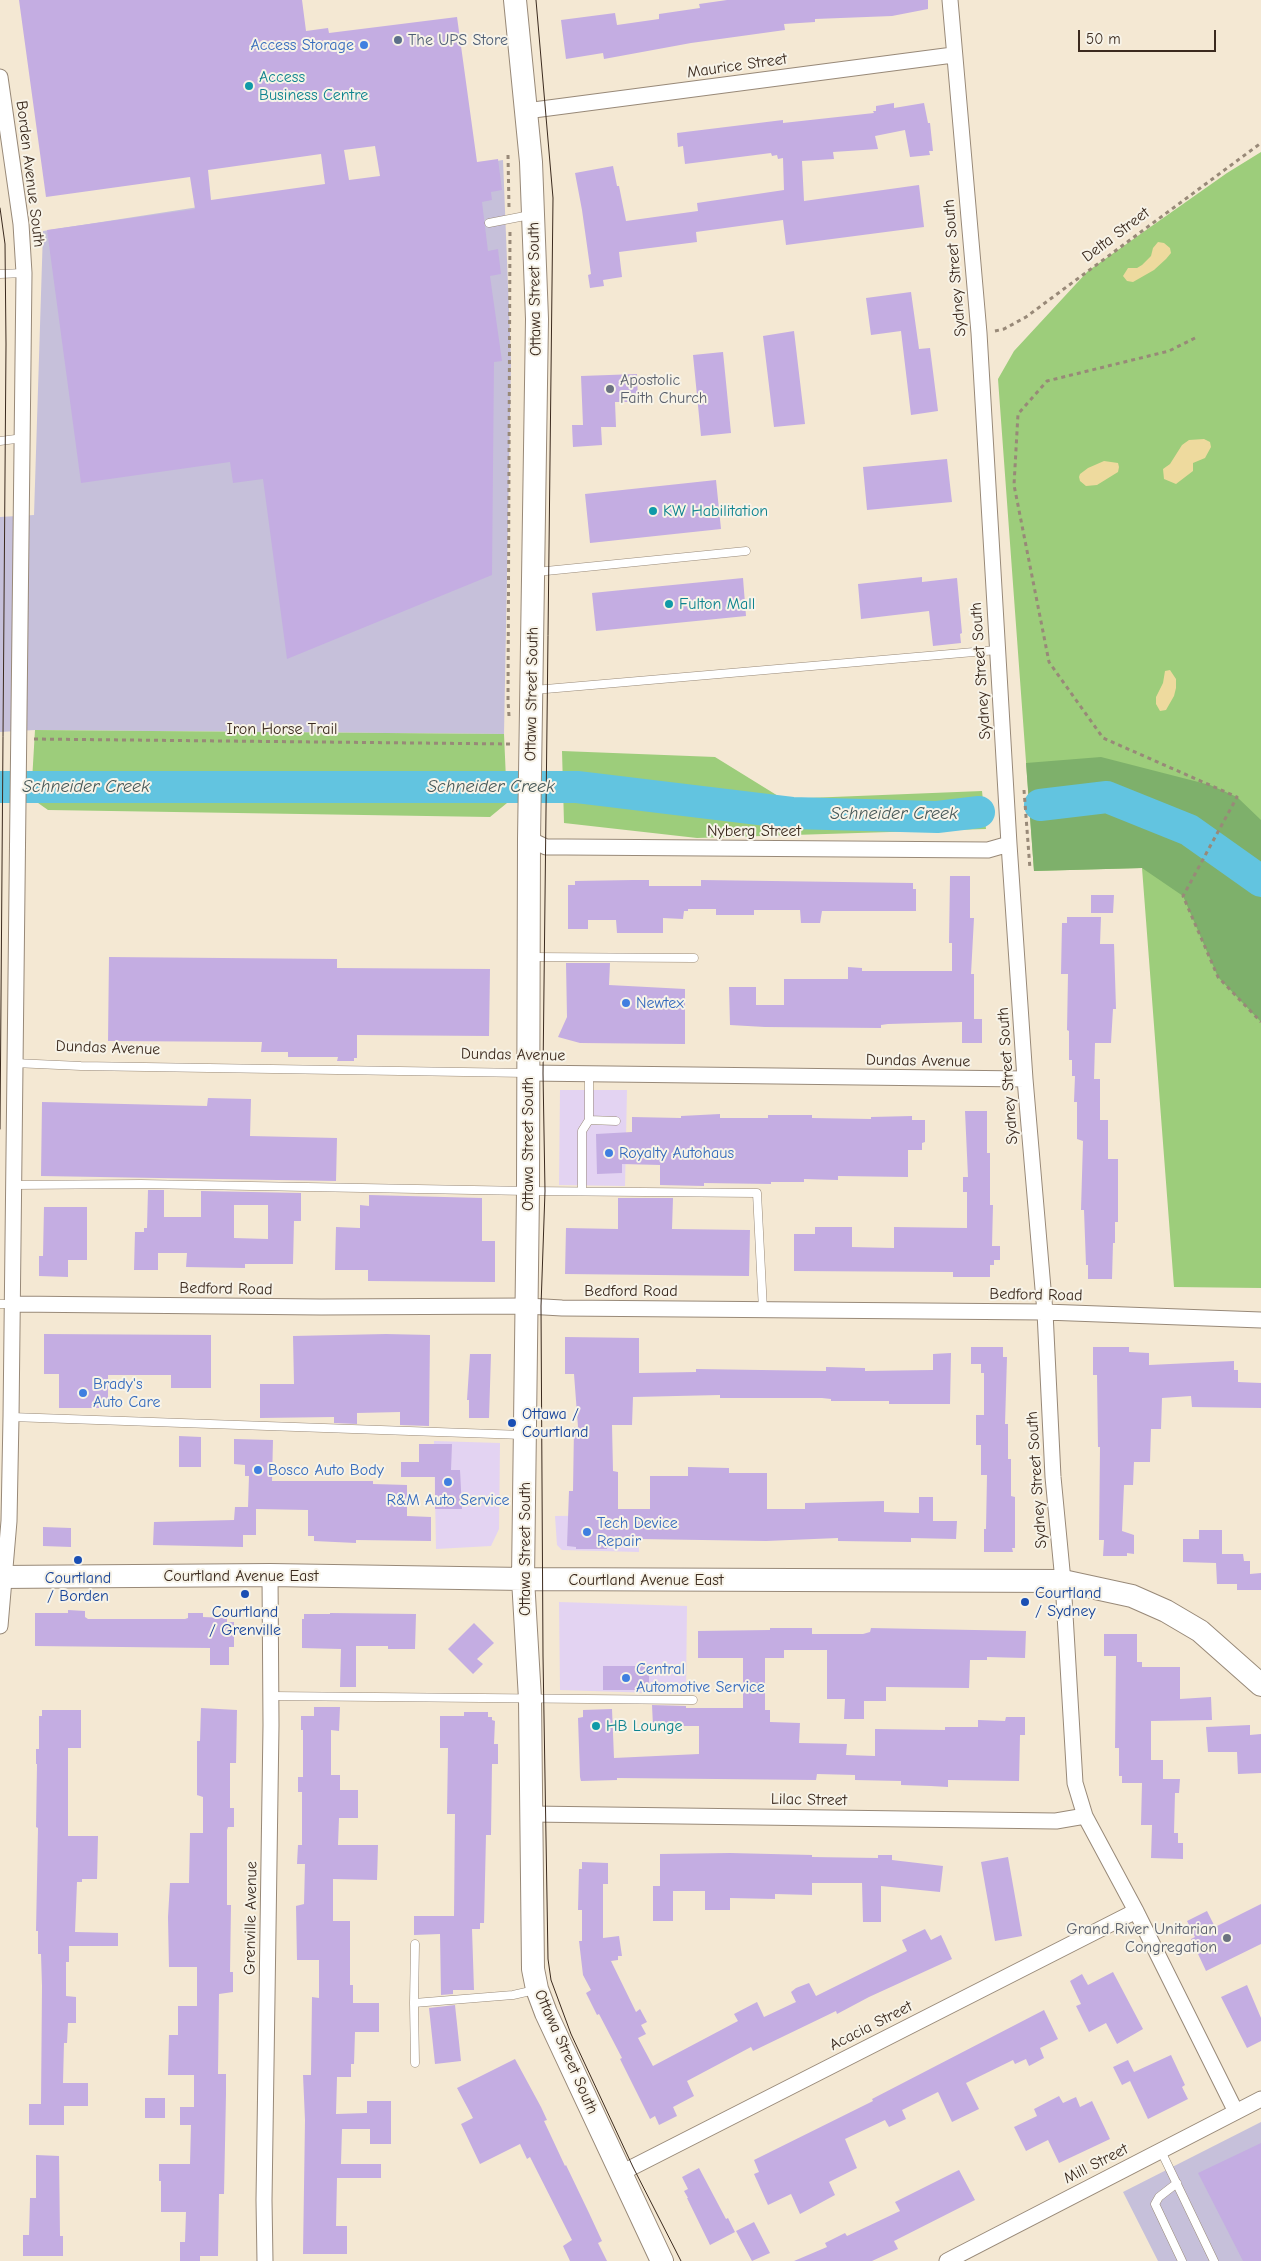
<!DOCTYPE html>
<html>
<head>
<meta charset="utf-8">
<style>
	body { margin:0 }
	#map { position:relative; width:1261px; height:2261px; overflow:hidden; background:#f4e8d3; font-family:"Comic Neue",sans-serif }
	canvas { display:block }
	.scale { position:absolute; left:1078px; top:30px; width:138px; height:22px; box-sizing:border-box; border:2px solid #3b2a1e; border-top:0; padding-left:6px; font-size:15px; line-height:18px; white-space:nowrap; color:#3b2a1e; -webkit-text-stroke:4px #f7f3e8; paint-order:stroke }
</style>
</head>
<body>
<div id="map">
<canvas width="1261" height="2261"></canvas>
<div class="scale">50 m</div>
</div>
<script>
const context = document.querySelector('canvas').getContext('2d');
context.lineJoin = 'round';
function paint(path, color) { context.fillStyle = color; context.fill(path, 'evenodd'); }
const poly = rows => new Path2D(rows.map(r => 'M' + r).join(''));
function stroke(path, color, width, dash) { context.strokeStyle = color; context.lineWidth = width; context.lineCap = dash ? 'butt' : 'round'; context.setLineDash(dash || []); context.stroke(path); }
function drawText(font, color, halo, rows, align = 'center') {
  context.font = font + ' "Comic Neue",sans-serif'; context.lineWidth = 4; context.setLineDash([]); context.textBaseline = 'middle'; context.strokeStyle = halo; context.fillStyle = color; for (const [text, x, y, turn = 0] of rows) {
    context.save(); context.translate(x, y); context.rotate((+turn || 0) * Math.PI / 180); context.textAlign = isNaN(turn) ? turn : align; if (halo) context.strokeText(text, 0, 0); context.fillText(text, 0, 0); context.restore();
  }
}
const built = poly([
	[560,1090,627,1090,625,1186,559,1185],
	[434,1441,500,1443,499,1529,491,1546,436,1549],
	[638,1515,639,1552,562,1550,557,1545,555,1516],
	[559,1602,687,1606,686,1694,560,1690]
]);
const industrial = poly([
	[503,160,511,361,504,734,35,730,0,732,0,517,34,515,43,231],
	[1261,2122,1261,2261,1158,2261,1123,2192]
]);
const green = poly([
	[1261,152,1261,1288,1174,1287,1142,868,1034,871,998,379,1014,351,1088,271,1227,173],
	[35,730,504,734,507,803,490,817,48,810,31,798],
	[562,751,715,757,783,799,982,791,986,829,697,838,564,823]
]);
const forest = poly([
	[1101,757,1210,785,1237,797,1261,820,1261,1022,1218,977,1183,896,1142,868,1034,871,1026,763]
]);
const sand = poly([
	[1158,242,1164,243,1170,248,1171,253,1166,259,1154,270,1133,282,1127,281,1123,276,1128,268,1137,268,1142,265,1151,256,1153,248],
	[1204,439,1210,442,1211,447,1205,458,1193,463,1193,471,1176,484,1164,479,1163,469,1170,464,1182,445,1189,440],
	[1104,461,1118,463,1119,467,1118,472,1097,485,1086,486,1080,481,1079,477,1080,474,1088,468],
	[1170,670,1176,679,1176,688,1174,696,1166,710,1160,711,1156,704,1156,697,1163,683,1165,671]
]);
const river = poly([
	[0,787,577,787,792,813,937,817,979,812],
	[1040,805,1107,797,1189,830,1261,881]
]);
const building = poly([
	[19,0,302,0,306,31,328,28,329,33,457,17,477,162,498,159,502,190,491,192,492,200,482,202,488,251,498,249,501,274,490,276,502,361,494,362,492,575,287,659,263,479,233,483,230,462,81,483,47,230,195,209,190,177,46,197],
	[375,146,380,176,349,180,344,150],
	[321,154,325,184,211,200,208,170],
	[727,0,928,0,928,9,892,16,815,19,815,22,784,24,785,30,691,43,604,59,603,53,566,59,561,20,615,13,617,25,659,19,659,14,700,8,699,4],
	[894,103,894,108,924,103,928,123,930,123,933,151,929,151,930,155,910,157,905,130,875,136,878,149,833,152,834,159,802,161,804,201,919,185,924,227,786,245,783,220,696,232,697,242,619,252,622,277,603,280,604,286,590,288,588,275,591,274,582,210,575,173,613,166,617,186,619,186,626,221,698,211,697,203,784,190,783,158,778,159,777,155,772,156,771,153,685,164,683,146,678,147,677,133,783,120,783,123,874,113,873,111,876,111,876,106],
	[911,292,919,349,930,348,938,411,911,415,901,331,871,335,866,298],
	[794,331,805,424,774,427,763,336],
	[723,352,731,433,701,436,693,355],
	[637,374,638,402,615,402,616,427,601,427,602,445,573,447,572,425,583,425,581,376],
	[947,459,952,502,867,510,863,467],
	[716,480,721,529,590,543,585,494],
	[922,577,922,582,957,578,962,633,960,634,961,643,933,646,929,611,861,619,858,584],
	[743,578,746,616,596,631,592,593],
	[950,876,970,876,970,918,974,918,971,974,974,974,974,1019,982,1019,982,1043,962,1043,962,1022,888,1024,881,1025,881,1028,765,1027,730,1025,729,987,756,987,756,1005,784,1005,784,979,848,979,848,967,862,968,862,971,952,971,952,943,949,943],
	[633,880,649,880,649,886,701,886,701,880,913,883,913,889,916,889,916,911,822,911,820,923,801,923,800,910,754,910,754,915,716,915,716,909,688,909,688,911,684,911,683,919,663,918,663,933,617,933,616,920,588,920,588,929,568,929,568,885,575,885,575,881],
	[1091,895,1114,895,1113,913,1091,913],
	[1067,917,1101,917,1100,944,1114,944,1116,1009,1113,1009,1111,1043,1095,1043,1094,1079,1100,1079,1100,1120,1108,1120,1108,1159,1118,1159,1118,1222,1115,1222,1115,1243,1113,1243,1112,1279,1088,1279,1088,1265,1086,1265,1084,1210,1081,1210,1083,1141,1077,1139,1077,1102,1074,1102,1075,1076,1072,1076,1072,1060,1069,1060,1069,1031,1067,1030,1068,974,1061,974,1062,923,1067,923],
	[109,957,337,959,337,968,490,969,489,1036,357,1035,357,1058,354,1058,354,1061,337,1061,338,1057,288,1057,288,1052,261,1052,262,1042,108,1041],
	[566,963,610,963,609,985,685,989,685,1044,580,1043,558,1037,567,1017],
	[208,1098,251,1099,250,1136,337,1138,336,1181,41,1176,42,1102,207,1106],
	[965,1111,987,1111,987,1153,990,1153,990,1205,993,1205,992,1246,1000,1246,1000,1260,994,1260,994,1265,990,1265,990,1277,953,1277,953,1272,794,1271,794,1234,815,1234,815,1227,852,1227,852,1247,894,1248,894,1227,967,1228,967,1192,963,1192,963,1177,968,1177],
	[720,1114,720,1118,768,1118,768,1115,812,1115,812,1118,871,1119,871,1117,912,1116,912,1120,925,1120,925,1142,922,1143,922,1150,908,1150,908,1177,838,1176,838,1180,804,1179,804,1182,771,1182,771,1184,704,1183,704,1186,660,1185,660,1165,622,1164,622,1173,597,1174,596,1134,632,1132,632,1117,681,1118,681,1116],
	[148,1190,164,1190,164,1217,201,1217,201,1191,301,1193,301,1221,294,1221,293,1264,245,1264,245,1268,186,1267,187,1253,158,1253,158,1270,134,1270,135,1232,144,1232,144,1228,147,1228],
	[234,1205,268,1205,268,1239,234,1238],
	[369,1195,482,1198,482,1241,495,1241,495,1282,368,1281,368,1270,335,1270,336,1227,360,1228,360,1205,369,1206],
	[618,1198,673,1198,672,1229,750,1230,749,1276,565,1274,566,1228,618,1229],
	[44,1207,87,1207,87,1260,68,1260,68,1277,39,1276,39,1256,43,1256],
	[44,1334,211,1335,211,1388,171,1388,171,1375,108,1375,108,1408,59,1408,59,1374,44,1374],
	[386,1334,430,1335,429,1426,400,1425,400,1412,357,1413,357,1424,334,1423,334,1417,260,1418,260,1384,294,1384,293,1336],
	[565,1337,639,1338,639,1373,696,1372,696,1369,826,1371,826,1367,865,1368,865,1371,933,1370,933,1354,951,1353,950,1404,889,1404,889,1401,831,1401,831,1399,822,1398,720,1398,720,1395,633,1397,632,1425,612,1425,613,1471,618,1472,618,1509,650,1509,650,1476,688,1476,688,1467,729,1468,729,1473,767,1473,767,1509,805,1509,805,1503,884,1501,884,1512,919,1513,919,1497,933,1497,933,1521,957,1521,956,1539,911,1538,911,1542,838,1541,838,1538,766,1541,638,1539,608,1540,607,1549,576,1549,576,1547,567,1546,569,1491,573,1491,574,1427,578,1427,574,1374,565,1374],
	[971,1347,1003,1347,1003,1357,1007,1357,1005,1424,1008,1424,1008,1459,1011,1459,1011,1496,1015,1497,1015,1548,1012,1548,1013,1552,984,1552,984,1529,986,1529,987,1475,981,1475,981,1445,976,1445,976,1415,984,1415,984,1373,981,1373,981,1364,971,1364],
	[1093,1347,1129,1347,1129,1352,1149,1353,1149,1365,1234,1361,1234,1370,1238,1370,1238,1382,1261,1383,1261,1408,1192,1407,1191,1396,1162,1398,1161,1429,1151,1429,1150,1462,1134,1462,1133,1485,1124,1485,1122,1531,1134,1535,1134,1554,1127,1553,1127,1556,1103,1556,1104,1540,1099,1540,1100,1447,1098,1447,1097,1375,1093,1375],
	[470,1354,491,1354,489,1418,469,1418,469,1400,467,1400],
	[179,1436,201,1437,201,1467,179,1467],
	[234,1439,273,1440,272,1481,373,1481,373,1484,407,1485,407,1516,431,1517,431,1541,356,1540,356,1543,314,1541,314,1536,308,1536,308,1510,256,1509,256,1535,243,1535,243,1547,153,1545,154,1522,234,1520,235,1507,248,1507,249,1476,245,1476,245,1465,234,1464],
	[419,1444,452,1444,451,1470,460,1470,462,1509,435,1509,435,1477,401,1477,401,1462,419,1462],
	[43,1527,71,1528,71,1547,43,1546],
	[1199,1530,1222,1530,1222,1554,1243,1554,1244,1561,1250,1561,1250,1574,1261,1573,1261,1590,1237,1590,1237,1584,1217,1584,1216,1563,1183,1562,1183,1539,1199,1539],
	[68,1610,85,1611,85,1617,88,1619,185,1619,188,1618,188,1613,203,1613,203,1617,227,1618,227,1622,234,1622,234,1647,229,1647,229,1665,210,1665,210,1648,35,1646,35,1613,68,1613],
	[330,1613,416,1614,415,1649,388,1649,388,1646,356,1646,356,1687,340,1687,341,1649,302,1648,302,1619,304,1619,304,1614,330,1614],
	[474,1623,494,1643,477,1659,483,1664,473,1674,448,1649],
	[770,1628,812,1628,812,1634,863,1634,870,1632,871,1628,1026,1631,1025,1658,987,1657,987,1660,970,1660,969,1688,886,1687,886,1701,864,1701,864,1719,844,1719,845,1699,827,1699,827,1650,784,1650,784,1658,765,1658,765,1710,770,1710,770,1722,800,1723,799,1743,847,1744,846,1755,875,1756,875,1729,945,1730,945,1727,978,1727,978,1720,1005,1721,1006,1717,1025,1717,1025,1735,1020,1735,1019,1781,948,1780,948,1787,931,1786,901,1785,901,1781,855,1780,855,1775,817,1774,816,1780,617,1778,617,1780,581,1781,580,1777,578,1718,583,1717,583,1710,612,1709,614,1758,699,1754,699,1726,653,1726,652,1705,686,1706,686,1708,743,1708,743,1658,698,1658,698,1631,770,1630],
	[1104,1634,1137,1634,1137,1662,1142,1662,1142,1667,1180,1667,1180,1699,1211,1697,1212,1720,1151,1721,1151,1760,1163,1760,1163,1779,1180,1779,1179,1793,1175,1793,1174,1833,1178,1833,1178,1843,1183,1843,1183,1859,1151,1858,1152,1825,1141,1825,1142,1783,1122,1783,1122,1776,1119,1776,1119,1748,1115,1748,1116,1656,1104,1656],
	[603,1666,649,1666,649,1690,603,1690],
	[314,1707,340,1707,339,1731,331,1730,331,1775,340,1775,340,1790,358,1790,358,1818,339,1818,338,1845,378,1845,377,1880,333,1879,333,1921,350,1921,350,1985,353,1985,353,2003,379,2003,379,2032,355,2032,354,2064,351,2064,351,2077,337,2077,336,2114,367,2113,367,2101,391,2101,391,2144,370,2144,370,2129,342,2129,341,2164,381,2164,381,2178,337,2178,336,2226,347,2226,347,2254,303,2254,305,2120,303,2075,311,2075,312,1997,319,1998,319,1960,297,1960,296,1906,304,1904,305,1864,297,1864,298,1845,302,1845,302,1792,298,1792,298,1777,303,1777,303,1730,301,1730,301,1716,314,1716],
	[201,1708,237,1710,236,1763,230,1763,230,1808,234,1808,234,1827,228,1827,227,1830,227,1905,231,1905,230,1972,233,1972,233,1992,219,1994,218,2074,226,2074,226,2094,224,2194,219,2194,218,2256,200,2256,200,2261,180,2261,180,2242,185,2242,186,2212,161,2212,161,2181,159,2181,159,2164,190,2164,191,2125,180,2125,180,2107,194,2107,194,2075,168,2075,169,2035,178,2035,178,2006,197,2006,197,1967,169,1967,168,1917,170,1883,189,1883,190,1833,203,1833,203,1797,197,1795,197,1741,200,1741],
	[42,1710,81,1710,81,1748,68,1748,68,1836,98,1836,97,1879,82,1879,82,1882,77,1882,75,1932,118,1933,118,1946,69,1946,69,1962,66,1962,66,1996,76,1997,76,2023,68,2023,67,2043,64,2043,63,2083,88,2083,88,2106,64,2106,64,2125,29,2125,29,2104,41,2104,42,1986,41,1954,38,1954,38,1931,36,1931,38,1828,36,1827,37,1764,36,1764,36,1749,39,1749,39,1716,42,1716],
	[464,1712,488,1712,488,1717,492,1717,492,1720,495,1721,494,1744,498,1744,498,1764,492,1764,491,1835,486,1835,484,1923,480,1923,480,1929,472,1929,474,1990,453,1990,453,1994,441,1995,440,1934,414,1935,414,1916,454,1916,455,1814,447,1814,448,1748,440,1748,440,1716,464,1716],
	[1250,1725,1250,1735,1261,1734,1261,1773,1238,1774,1237,1752,1208,1752,1206,1727],
	[730,1853,812,1855,812,1857,878,1858,878,1855,892,1855,892,1860,943,1866,940,1892,881,1886,881,1922,863,1922,862,1883,812,1883,812,1895,775,1894,775,1899,730,1898,730,1910,705,1910,705,1891,673,1891,673,1921,653,1921,653,1886,660,1886,660,1854],
	[1008,1857,1022,1936,995,1941,981,1862],
	[582,1862,608,1863,608,1884,603,1884,603,1938,619,1936,622,1956,618,1956,618,1960,611,1961,636,2012,640,2009,647,2022,641,2025,646,2034,638,2038,653,2066,738,2021,734,2014,757,2002,764,2017,796,2002,791,1992,796,1988,809,1983,816,1996,907,1951,902,1940,925,1929,931,1940,941,1935,952,1959,869,1997,837,2014,836,2011,753,2051,751,2047,687,2081,694,2096,673,2107,677,2116,659,2125,655,2116,650,2119,620,2059,622,2058,599,2014,597,2015,586,1993,591,1990,583,1975,579,1941,582,1941,582,1910,578,1910,579,1869,582,1869],
	[1261,1904,1261,1944,1206,1971,1191,1939,1195,1937,1187,1921,1207,1911,1215,1927],
	[1113,1972,1143,2029,1117,2044,1106,2023,1089,2032,1076,2006,1081,2004,1070,1981,1082,1974,1088,1985],
	[1247,1985,1261,2018,1261,2041,1247,2048,1221,1997],
	[455,2005,461,2061,435,2064,429,2008],
	[1044,2010,1058,2039,1040,2048,1044,2058,1029,2066,1026,2059,1015,2064,1013,2060,966,2083,979,2109,952,2122,938,2092,902,2110,906,2119,889,2127,885,2120,845,2139,857,2168,829,2182,835,2195,800,2214,791,2194,768,2205,754,2174,759,2172,754,2160,873,2101,872,2099],
	[1171,2055,1185,2085,1182,2087,1188,2099,1148,2119,1130,2081,1122,2085,1113,2067,1128,2060,1134,2072],
	[515,2059,541,2107,547,2120,544,2121,565,2166,566,2165,589,2213,602,2241,598,2243,607,2261,570,2261,563,2246,572,2240,530,2157,527,2159,520,2144,480,2164,461,2124,473,2118,457,2088],
	[1059,2096,1063,2103,1076,2097,1080,2107,1092,2101,1110,2139,1059,2163,1048,2140,1026,2151,1014,2127,1037,2116,1034,2109],
	[145,2098,165,2098,165,2118,145,2118],
	[1261,2143,1261,2261,1243,2261,1198,2173],
	[36,2155,59,2156,60,2236,63,2236,63,2256,23,2256,23,2235,29,2235,30,2198,36,2198],
	[699,2168,726,2219,728,2218,735,2232,710,2245,687,2198,688,2198,684,2191,688,2189,682,2177],
	[959,2170,975,2200,894,2241,898,2249,872,2261,794,2261,827,2247,825,2243,845,2233,847,2236,900,2211,895,2202],
	[754,2222,770,2253,752,2261,736,2231]
]);
const path = poly([
	[508,155,509,208],
	[995,331,1004,329,1026,317,1261,143],
	[1195,338,1169,351,1047,381,1018,414,1014,485,1049,662,1103,738,1237,797,1183,896,1218,977,1261,1022],
	[509,716,508,701,510,230],
	[34,739,512,744],
	[1024,790,1030,869]
]);
const lane = poly([
	[489,223,530,215],
	[0,274,24,273],
	[0,441,23,438],
	[536,572,746,551],
	[534,690,997,650],
	[531,957,694,958],
	[14,1063,81,1066,527,1073],
	[589,1073,589,1120,616,1121],
	[14,1185,141,1184,528,1191,757,1193,763,1310],
	[582,1191,582,1131,589,1120],
	[0,1304,13,1304],
	[11,1417,523,1435],
	[271,1696,693,1700],
	[415,1944,414,2003,513,1995,535,1990],
	[414,2003,415,2063],
	[1161,2151,1214,2261],
	[1177,2183,1159,2197,1155,2204,1182,2261]
]);
const street = poly([
	[950,0,979,333,1009,844,1025,1079,1045,1312,1053,1477,1063,1581,1075,1783,1085,1816,1136,1911,1236,2112],
	[0,77,21,224,24,273,11,1417,9,1521,0,1626],
	[526,111,953,55],
	[529,839,546,847,566,847,988,850,1009,844],
	[528,1073,1025,1079],
	[13,1304,321,1307,527,1306,562,1308,1045,1312,1261,1320],
	[531,1814,1056,1821,1085,1816],
	[621,2173,1136,1911],
	[265,2261,264,2200,271,1725,270,1575],
	[947,2261,1261,2099]
]);
const secondary = poly([
	[515,0,531,162,537,319,529,839,528,1191,523,1579,530,1699,533,1969,537,1989,546,2013,662,2261],
	[0,1577,270,1575,523,1579,1063,1581,1132,1596,1166,1611,1200,1631,1261,1685]
]);
const tram = poly([
	[536,0,553,198,543,1073,545,1191,541,1306,543,1656,548,1959,551,1980,571,2034,633,2167,681,2261],
	[0,208,5,244,6,344,0,1129]
]);
const markers = [
	[398,40,5,"#5c6f8a"],
	[364,45,5,"#3f7fe0"],
	[249,86,5,"#0f9aa8"],
	[610,389,5,"#6b7280"],
	[653,511,5,"#0f9aa8"],
	[669,604,5,"#0f9aa8"],
	[626,1003,5,"#3f7fe0"],
	[609,1153,5,"#3f7fe0"],
	[83,1393,5,"#3f7fe0"],
	[512,1423,5,"#1a4fb4"],
	[258,1470,5,"#3f7fe0"],
	[448,1482,5,"#3f7fe0"],
	[587,1532,5,"#3f7fe0"],
	[78,1560,5,"#1a4fb4"],
	[245,1594,5,"#1a4fb4"],
	[1025,1602,5,"#1a4fb4"],
	[626,1678,5,"#3f7fe0"],
	[596,1726,5,"#0f9aa8"],
	[1227,1938,5,"#6b7280"]
];
const serviceNames = [
	["The UPS Store",408,40]
];
const shopNames = [
	["Access Storage",354,45,"right"],
	["Newtex",636,1003],
	["Royalty Autohaus",619,1153],
	["Brady's",93,1384],
	["Auto Care",93,1402],
	["Bosco Auto Body",268,1470],
	["R&M Auto Service",448,1500,"center"],
	["Tech Device",597,1523],
	["Repair",597,1541],
	["Central",636,1669],
	["Automotive Service",636,1687]
];
const streetNames = [
	["Maurice Street",737,66,-8],
	["Borden Avenue South",30,174,83],
	["Delta Street",1116,235,-37],
	["Sydney Street South",955,268,-95],
	["Ottawa Street South",535,289,-91],
	["Sydney Street South",981,671,-94],
	["Ottawa Street South",532,694,-89],
	["Iron Horse Trail",282,729],
	["Nyberg Street",754,831],
	["Dundas Avenue",108,1048,2],
	["Dundas Avenue",513,1055,1],
	["Dundas Avenue",918,1061,1],
	["Sydney Street South",1008,1076,-94],
	["Ottawa Street South",528,1144,-90],
	["Bedford Road",226,1289,1],
	["Bedford Road",631,1291],
	["Bedford Road",1036,1295,1],
	["Sydney Street South",1037,1480,-94],
	["Ottawa Street South",525,1549,-90],
	["Courtland Avenue East",241,1576],
	["Courtland Avenue East",646,1580],
	["Lilac Street",809,1800,1],
	["Grenville Avenue",251,1918,-89],
	["Acacia Street",871,2026,-27],
	["Ottawa Street South",566,2052,66],
	["Mill Street",1096,2164,-27]
];
const cultureNames = [
	["Access",259,77],
	["Business Centre",259,95],
	["KW Habilitation",663,511],
	["Fulton Mall",679,604],
	["HB Lounge",606,1726]
];
const worshipNames = [
	["Apostolic",620,380],
	["Faith Church",620,398],
	["Grand River Unitarian",1217,1929,"right"],
	["Congregation",1217,1947,"right"]
];
const transitNames = [
	["Ottawa /",522,1414],
	["Courtland",522,1432],
	["Courtland",78,1578,"center"],
	["/ Borden",78,1596,"center"],
	["Courtland",1035,1593],
	["/ Sydney",1035,1611],
	["Courtland",245,1612,"center"],
	["/ Grenville",245,1630,"center"]
];
const waterNames = [
	["Schneider Creek",86,787],
	["Schneider Creek",491,787],
	["Schneider Creek",894,814]
];
paint(built, '#e3d3f2');
paint(industrial, '#c6c0da');
paint(green, '#9dcd7b');
paint(forest, '#7eb06b');
paint(sand, '#eeda9e');
stroke(river, '#62c4e0', 32);
paint(building, '#c4ade2');
stroke(lane, '#988978', 9);
stroke(street, '#988978', 17);
stroke(secondary, '#988978', 24);
stroke(path, '#988978', 3, [4, 4]);
stroke(lane, '#fff', 8);
stroke(street, '#fff', 15);
stroke(secondary, '#fff', 22);
stroke(tram, '#3b2a1e', 1);
for (const [x, y, r, color] of markers) { const dot = new Path2D(); dot.arc(x, y, r, 0, 2 * Math.PI); context.fillStyle = color; context.fill(dot); stroke(dot, '#f7f3e8', 2); }
drawText('16px', '#4e5e75', '#f7f3e8', serviceNames, 'left');
drawText('16px', '#366cbe', '#f7f3e8', shopNames, 'left');
drawText('16px', '#3b2a1e', '#f7f3e8', streetNames);
drawText('16px', '#0d838f', '#f7f3e8', cultureNames, 'left');
drawText('16px', '#5b616d', '#f7f3e8', worshipNames, 'left');
drawText('16px', '#164399', '#f7f3e8', transitNames, 'left');
drawText('italic 18px', '#475858', '#f7f3e8', waterNames);
</script>
</body>
</html>
